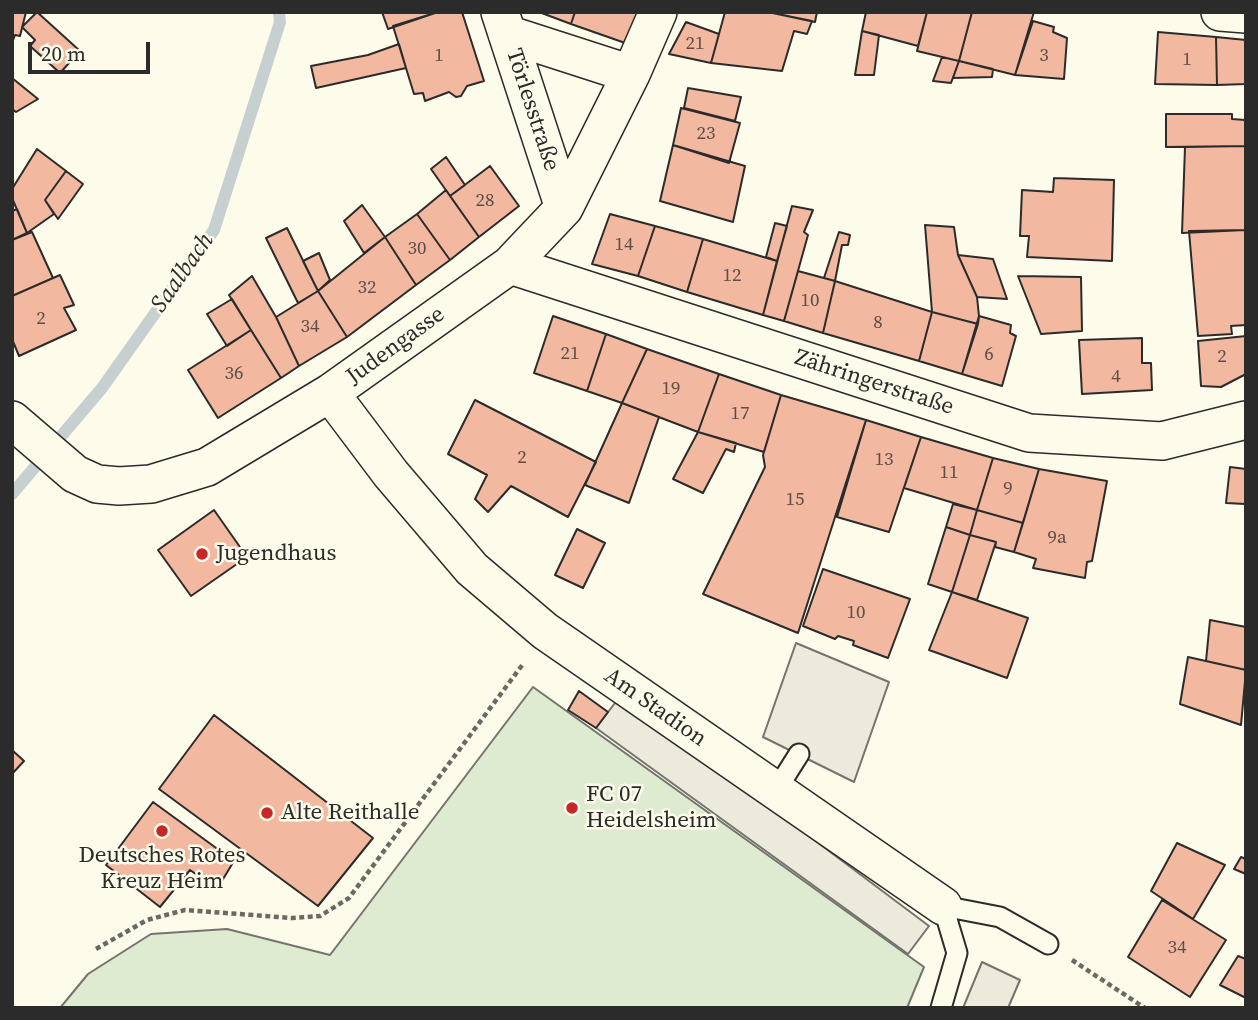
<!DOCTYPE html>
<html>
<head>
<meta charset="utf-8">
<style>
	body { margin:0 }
	#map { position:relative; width:1258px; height:1020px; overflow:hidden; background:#fdfbea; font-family:"Source Serif 4",serif }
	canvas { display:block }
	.frame { position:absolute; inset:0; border:14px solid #2b2b2b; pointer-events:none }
	.scale { position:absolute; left:28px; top:42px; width:122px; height:32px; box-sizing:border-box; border:4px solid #2b2b2b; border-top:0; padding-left:9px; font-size:21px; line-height:24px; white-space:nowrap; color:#2b2b2b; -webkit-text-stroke:5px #fdfbea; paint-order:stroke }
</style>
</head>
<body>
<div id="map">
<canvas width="1258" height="1020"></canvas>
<div class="frame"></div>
<div class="scale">20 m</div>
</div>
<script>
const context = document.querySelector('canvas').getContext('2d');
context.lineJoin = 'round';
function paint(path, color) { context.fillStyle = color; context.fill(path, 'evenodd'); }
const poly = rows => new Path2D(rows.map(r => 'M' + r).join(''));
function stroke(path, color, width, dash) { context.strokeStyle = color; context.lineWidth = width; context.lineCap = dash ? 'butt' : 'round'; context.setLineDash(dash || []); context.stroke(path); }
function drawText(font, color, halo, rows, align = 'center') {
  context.font = font + ' "Source Serif 4",serif'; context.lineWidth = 5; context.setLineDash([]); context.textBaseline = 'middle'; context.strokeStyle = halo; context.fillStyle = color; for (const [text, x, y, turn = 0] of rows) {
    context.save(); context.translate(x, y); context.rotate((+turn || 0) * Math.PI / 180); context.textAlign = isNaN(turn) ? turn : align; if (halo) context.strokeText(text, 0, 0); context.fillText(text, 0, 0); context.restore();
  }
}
const green = poly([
	[533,687,924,967,907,1008,60,1008,88,974,151,934,227,929,330,955,533,687]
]);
const parking = poly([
	[796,643,889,682,854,782,763,737,796,643],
	[621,695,929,926,908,954,596,728,621,695],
	[982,962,1020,980,1008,1008,963,1008,982,962]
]);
const stream = poly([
	[12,494,102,388,214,230,280,22,279,12]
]);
const building = poly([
	[12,12,26,12,20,36,15,35,12,43,12,12],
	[37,12,80,51,60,73,30,46,35,40,22,27,37,12],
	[382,12,438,12,388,29,382,12],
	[438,12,462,12,484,81,467,86,461,96,456,97,449,92,425,101,423,93,414,94,393,26,438,12],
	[539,12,575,12,571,24,539,12],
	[575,12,638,12,628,44,571,24,575,12],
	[725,12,768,12,812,21,807,34,794,31,782,71,711,63,725,12],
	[768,12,817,12,815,22,768,12],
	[866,12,927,12,918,46,862,31,866,12],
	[927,12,972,12,959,61,917,51,927,12],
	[972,12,1034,12,1015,75,959,61,972,12],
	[1033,21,1054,27,1053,32,1067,38,1064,79,1015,75,1033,21],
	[686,22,719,34,711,63,669,54,686,22],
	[862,31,879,35,874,75,855,75,862,31],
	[1158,32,1216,37,1217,85,1155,84,1158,32],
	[1216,37,1246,40,1246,84,1217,85,1216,37],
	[399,44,406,68,316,88,311,66,368,55,399,44],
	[942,57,959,61,951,83,933,81,942,57],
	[959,61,993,69,992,77,953,78,959,61],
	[12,78,38,99,16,112,12,109,12,78],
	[688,88,741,97,735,121,684,108,688,88],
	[681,108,740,123,729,163,673,145,681,108],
	[1166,114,1232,114,1232,119,1245,120,1246,146,1166,147,1166,114],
	[673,145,745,166,733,222,660,201,673,145],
	[1246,146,1245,230,1182,233,1185,147,1246,146],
	[37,149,66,171,45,200,54,214,27,233,12,198,12,189,37,149],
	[446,157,465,185,450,196,431,169,446,157],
	[490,166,519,206,479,237,450,196,490,166],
	[66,171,83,184,58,219,45,200,66,171],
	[1054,178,1114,180,1112,261,1027,257,1029,236,1020,236,1022,190,1053,192,1054,178],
	[446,190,479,237,450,260,417,214,446,190],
	[362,205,385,237,364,253,344,221,362,205],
	[792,206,813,210,804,232,808,235,784,321,763,315,792,206],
	[17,209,27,233,12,240,12,211,17,209],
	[417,214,450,260,416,285,385,237,417,214],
	[610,214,655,226,638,276,592,264,610,214],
	[775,223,787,226,777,261,766,257,775,223],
	[925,225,954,227,958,255,977,297,979,316,978,324,932,312,925,225],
	[655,226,703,239,687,292,638,276,655,226],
	[287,228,318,291,298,303,266,238,287,228],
	[1245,230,1246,325,1231,326,1232,334,1198,336,1189,231,1245,230],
	[32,232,53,278,12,296,12,240,32,232],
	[839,232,850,235,848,245,842,245,835,281,824,278,839,232],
	[385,237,416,285,347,337,318,291,385,237],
	[703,239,777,261,763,315,687,292,703,239],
	[319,253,330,280,318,291,303,261,319,253],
	[958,255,993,259,1007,299,977,297,958,255],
	[798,271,835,281,823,333,784,321,798,271],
	[60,275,74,305,64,308,76,330,19,356,12,339,12,296,60,275],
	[252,276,276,317,299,366,281,378,229,295,252,276],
	[1018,276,1081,277,1082,331,1041,334,1018,276],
	[835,281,932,312,919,361,823,333,835,281],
	[318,291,347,337,299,366,276,317,318,291],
	[232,299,251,330,227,346,207,314,232,299],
	[932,312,978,324,962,374,919,361,932,312],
	[553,316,606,334,587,391,534,373,553,316],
	[979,316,1011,325,1010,333,1016,336,1002,386,962,374,979,316],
	[251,330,281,378,218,418,188,370,251,330],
	[606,334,647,349,622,403,587,391,606,334],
	[1246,336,1246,374,1221,387,1201,386,1198,341,1246,336],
	[1142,338,1142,363,1151,363,1152,390,1082,394,1079,340,1142,338],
	[647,349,719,374,698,432,622,403,647,349],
	[719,374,781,395,764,452,698,432,719,374],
	[781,395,866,420,798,633,703,594,765,467,763,455,781,395],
	[475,400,596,462,568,517,511,486,488,512,475,499,487,475,448,454,475,400],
	[622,403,659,417,629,503,585,485,622,403],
	[866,420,921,437,889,532,837,517,866,420],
	[698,432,736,443,734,452,726,449,703,493,673,479,698,432],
	[921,437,993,458,977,510,904,488,921,437],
	[993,458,1039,469,1023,523,977,510,993,458],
	[1230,467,1246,469,1245,504,1226,503,1230,467],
	[1039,469,1107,481,1092,561,1087,562,1085,578,1033,568,1036,559,1014,552,1039,469],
	[953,504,977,510,970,535,946,527,953,504],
	[214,510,247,557,191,596,158,550,214,510],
	[977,510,1023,523,1014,552,995,547,996,542,970,535,977,510],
	[946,527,970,535,952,592,928,584,946,527],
	[577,529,605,543,583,588,555,575,577,529],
	[970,535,996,542,977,600,952,592,970,535],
	[823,569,910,599,888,658,853,645,854,641,838,636,835,639,803,626,823,569],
	[952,592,1028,618,1007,678,929,650,952,592],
	[1210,620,1246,627,1246,670,1206,661,1210,620],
	[1188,657,1246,670,1241,725,1180,704,1188,657],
	[579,691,608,712,596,728,568,710,579,691],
	[214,715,373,838,318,906,159,789,214,715],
	[12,750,24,761,12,774,12,750],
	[153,802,234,861,217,889,190,870,160,907,106,865,153,802],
	[1177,843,1225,865,1193,919,1151,891,1177,843],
	[1241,857,1246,859,1246,874,1234,869,1241,857],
	[1162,900,1226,940,1190,997,1128,957,1162,900],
	[1238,956,1246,959,1246,998,1220,985,1238,956]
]);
const path = poly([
	[96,949,147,920,185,910,292,918,320,916,349,898,523,664],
	[1072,960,1145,1008]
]);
const service = poly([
	[775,792,799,754],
	[941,1008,957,953,943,906,1000,917,1048,944]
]);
const minor = poly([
	[500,12,564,208],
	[1220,12,1246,14],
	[507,34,631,74],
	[510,265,1029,433,1162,441,1246,420],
	[330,393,391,474,472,569,545,631,943,906],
	[12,420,75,474,97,484,119,486,151,484,207,467,330,393,510,265,564,208,631,74,658,12]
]);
const markers = [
	[202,554,7,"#c62828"],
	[572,808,7,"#c62828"],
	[267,813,7,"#c62828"],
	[162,831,7,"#c62828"]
];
const numberNames = [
	["21",695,44],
	["1",439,56],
	["3",1044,56],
	["1",1187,60],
	["23",706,134],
	["28",485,201],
	["14",624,245],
	["30",417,249],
	["12",732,276],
	["32",367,288],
	["10",810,301],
	["2",41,319],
	["8",878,323],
	["34",310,327],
	["21",570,354],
	["6",989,355],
	["2",1222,357],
	["36",234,374],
	["4",1116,377],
	["19",671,389],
	["17",740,414],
	["2",522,458],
	["13",884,460],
	["11",949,473],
	["9",1008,489],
	["15",795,500],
	["9a",1057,538],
	["10",856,613],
	["34",1177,948]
];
const streetNames = [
	["Törlesstraße",532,110,72],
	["Judengasse",396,346,-36],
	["Zähringerstraße",874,383,18],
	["Am Stadion",655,708,35]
];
const poiNames = [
	["Jugendhaus",216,554],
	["FC 07",586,795],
	["Heidelsheim",586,821],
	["Alte Reithalle",281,813],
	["Deutsches Rotes",162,856,"center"],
	["Kreuz Heim",162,882,"center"]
];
const waterNames = [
	["Saalbach",183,273,-55]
];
paint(green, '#deebd1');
stroke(green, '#74746e', 2);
paint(parking, '#eceadb');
stroke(parking, '#74746e', 2);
stroke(stream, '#c7d0d0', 12);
paint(building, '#f2b8a0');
stroke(building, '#2b2b2b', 2);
stroke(service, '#2b2b2b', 23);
stroke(minor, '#2b2b2b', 40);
stroke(path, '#6a6964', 4.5, [5, 3.5]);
stroke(service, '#fdfbea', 19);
stroke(minor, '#fdfbea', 37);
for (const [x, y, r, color] of markers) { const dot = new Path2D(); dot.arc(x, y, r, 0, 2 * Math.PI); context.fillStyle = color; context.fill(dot); stroke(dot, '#fdfbea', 2.5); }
drawText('19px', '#5d4e48', null, numberNames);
drawText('23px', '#2b2b2b', '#fdfbea', streetNames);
drawText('23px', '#2b2b2b', '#fdfbea', poiNames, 'left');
drawText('italic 24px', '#2b2b2b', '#fdfbea', waterNames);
</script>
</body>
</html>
